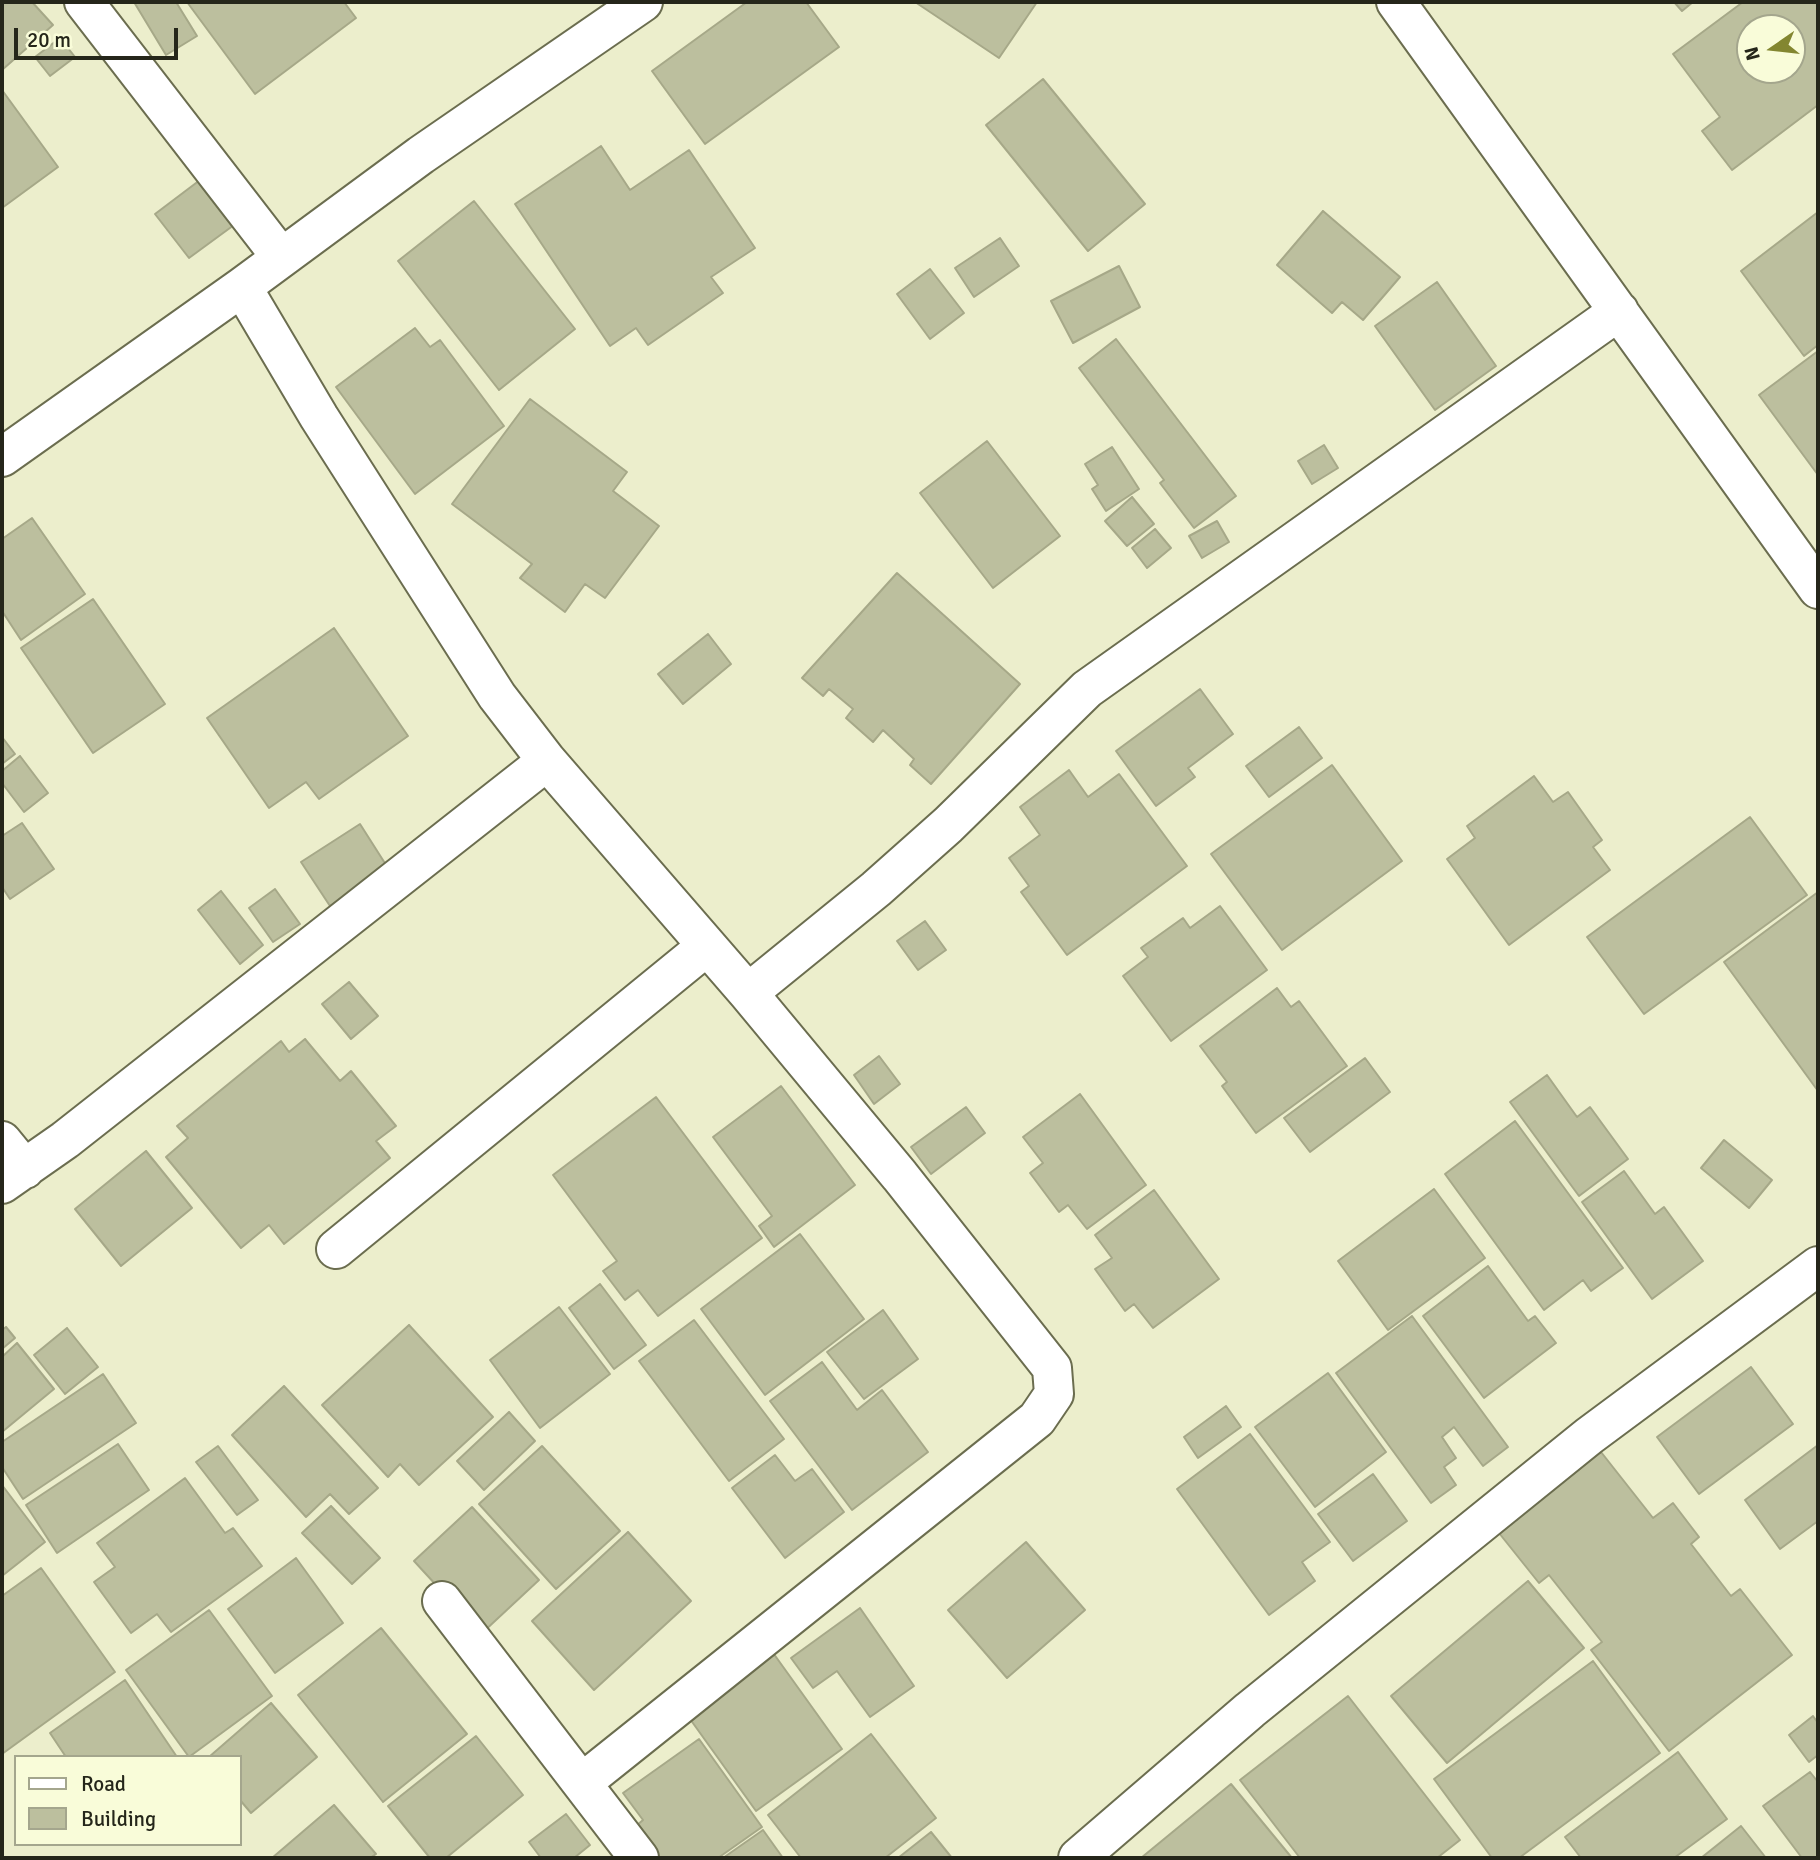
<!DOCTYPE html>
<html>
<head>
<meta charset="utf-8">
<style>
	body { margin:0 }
	#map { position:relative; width:1820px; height:1860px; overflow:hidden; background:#eceecc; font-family:Signika,sans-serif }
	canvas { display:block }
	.frame { position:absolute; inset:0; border:4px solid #25261a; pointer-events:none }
	.legend { position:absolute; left:14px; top:1755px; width:228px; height:91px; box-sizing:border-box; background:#f9fcd9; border:2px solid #a4a68d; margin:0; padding:9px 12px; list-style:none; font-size:21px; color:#25261a }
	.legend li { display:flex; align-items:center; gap:14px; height:35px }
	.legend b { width:35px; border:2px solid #a4a68d }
	.north { position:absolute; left:1736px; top:14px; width:70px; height:70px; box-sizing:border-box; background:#f9fcd9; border:2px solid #a4a68d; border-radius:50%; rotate:256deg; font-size:19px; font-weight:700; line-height:28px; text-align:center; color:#25261a }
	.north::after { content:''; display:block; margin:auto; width:24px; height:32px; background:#838630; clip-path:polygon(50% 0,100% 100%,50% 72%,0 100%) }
	.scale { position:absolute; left:14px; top:28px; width:164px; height:32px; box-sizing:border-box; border:4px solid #25261a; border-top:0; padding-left:9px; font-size:21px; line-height:24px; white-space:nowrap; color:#25261a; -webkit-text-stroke:5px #f9fcd9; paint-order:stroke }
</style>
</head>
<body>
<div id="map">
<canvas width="1820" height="1860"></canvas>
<div class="frame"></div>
<ul class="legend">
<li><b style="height:9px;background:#fff"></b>Road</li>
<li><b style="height:19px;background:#bcbf9e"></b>Building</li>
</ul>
<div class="north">N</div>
<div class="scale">20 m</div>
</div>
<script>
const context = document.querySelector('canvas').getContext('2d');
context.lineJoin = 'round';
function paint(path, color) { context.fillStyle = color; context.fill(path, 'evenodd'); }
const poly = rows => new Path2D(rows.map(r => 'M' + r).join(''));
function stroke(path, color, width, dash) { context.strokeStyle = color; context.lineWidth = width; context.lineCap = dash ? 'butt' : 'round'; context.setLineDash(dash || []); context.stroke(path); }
const building = poly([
	[2,2,32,2,53,25,2,70,2,2],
	[134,2,176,2,197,36,166,55,134,2],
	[187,2,344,2,356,18,255,94,187,2],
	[747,2,806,2,839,47,705,144,652,71,747,2],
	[915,2,1037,2,999,58,915,2],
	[1674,2,1693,2,1682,11,1674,2],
	[1743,2,1818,2,1818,105,1732,170,1702,131,1720,117,1673,54,1743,2],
	[1750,28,1792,28,1792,70,1750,70,1750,28],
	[60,38,75,57,50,76,35,57,60,38],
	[1043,79,1145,204,1088,251,986,125,1043,79],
	[2,90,58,167,2,208,2,90],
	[601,146,630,190,689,150,755,248,711,277,723,293,648,345,636,328,610,346,515,204,601,146],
	[200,180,234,225,189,258,155,214,200,180],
	[474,201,575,329,499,390,398,261,474,201],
	[1323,211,1400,277,1363,320,1342,302,1332,313,1277,265,1323,211],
	[1818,212,1818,345,1804,356,1741,271,1818,212],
	[1000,238,1019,266,974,297,955,268,1000,238],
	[1119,266,1140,307,1073,343,1051,301,1119,266],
	[930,269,964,313,930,339,897,294,930,269],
	[1437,282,1496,366,1435,410,1375,326,1437,282],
	[415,328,430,347,440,340,504,426,415,494,336,387,415,328],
	[1116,339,1236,496,1194,528,1160,483,1164,480,1079,368,1116,339],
	[1818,351,1818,475,1759,395,1818,351],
	[530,399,627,472,613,491,659,526,605,598,585,584,565,612,520,578,532,564,452,504,530,399],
	[987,441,1060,536,993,588,920,493,987,441],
	[1324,445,1338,468,1312,484,1298,461,1324,445],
	[1112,447,1139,489,1106,511,1092,489,1098,485,1085,464,1112,447],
	[1132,497,1154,524,1127,546,1105,521,1132,497],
	[32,518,85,594,21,640,2,611,2,539,32,518],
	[1217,521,1229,542,1202,558,1189,536,1217,521],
	[1155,529,1171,548,1147,568,1132,548,1155,529],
	[897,573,1020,684,931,784,910,765,914,759,883,730,873,742,846,718,853,709,829,689,823,696,802,678,897,573],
	[93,599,165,704,93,753,21,648,93,599],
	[334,628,408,736,319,799,306,782,269,808,207,718,334,628],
	[708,634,731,664,683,704,658,674,708,634],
	[1200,689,1233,734,1188,768,1195,777,1156,806,1116,751,1200,689],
	[1299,727,1322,758,1269,797,1246,766,1299,727],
	[2,737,15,754,2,764,2,737],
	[20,756,48,793,24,812,2,783,2,771,20,756],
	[1332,765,1402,861,1282,950,1211,854,1332,765],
	[1069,770,1088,797,1119,774,1187,866,1067,955,1021,892,1029,886,1009,858,1040,835,1020,807,1069,770],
	[1534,776,1553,802,1568,792,1602,840,1593,847,1610,870,1509,945,1447,859,1475,838,1467,826,1534,776],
	[1750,817,1807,895,1644,1014,1587,937,1750,817],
	[22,823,54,869,10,899,2,887,2,836,22,823],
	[360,824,388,868,330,906,301,862,360,824],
	[275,889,300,924,273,942,249,908,275,889],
	[221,891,263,945,240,964,198,910,221,891],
	[1818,892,1818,1091,1724,962,1818,892],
	[1220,906,1267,970,1171,1041,1123,976,1148,957,1141,948,1183,918,1190,928,1220,906],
	[925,921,946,950,918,970,897,941,925,921],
	[349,982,378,1016,351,1039,322,1004,349,982],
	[1277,988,1291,1007,1299,1001,1347,1066,1256,1133,1222,1086,1227,1082,1200,1046,1277,988],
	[305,1039,340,1081,351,1071,396,1126,376,1141,390,1158,284,1244,269,1225,241,1248,166,1157,188,1138,177,1126,281,1041,289,1052,305,1039],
	[879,1056,900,1084,874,1104,854,1075,879,1056],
	[1365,1058,1390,1092,1310,1152,1284,1118,1365,1058],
	[1547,1075,1577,1117,1590,1107,1628,1159,1579,1196,1510,1102,1547,1075],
	[781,1086,855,1185,774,1247,759,1226,772,1216,713,1137,781,1086],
	[1080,1094,1146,1185,1087,1229,1068,1205,1059,1212,1030,1173,1043,1163,1023,1137,1080,1094],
	[656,1097,762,1238,658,1316,638,1290,625,1300,603,1271,617,1261,553,1175,656,1097],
	[966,1107,985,1133,931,1174,911,1147,966,1107],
	[1515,1121,1623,1268,1591,1291,1583,1280,1544,1310,1445,1174,1515,1121],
	[1724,1140,1772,1180,1749,1208,1701,1168,1724,1140],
	[146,1151,192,1208,121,1266,75,1209,146,1151],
	[1624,1171,1655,1214,1664,1207,1703,1261,1652,1299,1582,1202,1624,1171],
	[1434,1189,1485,1258,1388,1330,1338,1261,1434,1189],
	[1154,1190,1219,1279,1153,1328,1134,1304,1125,1311,1095,1269,1112,1258,1095,1235,1154,1190],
	[800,1234,864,1319,765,1395,701,1309,800,1234],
	[1488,1266,1528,1321,1535,1316,1556,1343,1484,1398,1423,1316,1488,1266],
	[600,1284,646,1345,614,1369,569,1308,600,1284],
	[559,1307,610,1374,540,1428,490,1360,559,1307],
	[883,1310,918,1359,864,1399,827,1352,883,1310],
	[1412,1316,1508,1447,1483,1466,1454,1427,1442,1437,1456,1458,1444,1467,1456,1485,1431,1503,1336,1373,1412,1316],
	[694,1320,784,1439,729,1481,639,1361,694,1320],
	[409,1325,493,1417,419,1485,400,1464,388,1477,322,1405,409,1325],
	[6,1327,15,1338,2,1349,2,1330,6,1327],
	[67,1328,98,1367,65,1394,34,1355,67,1328],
	[17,1343,54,1389,2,1432,2,1357,17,1343],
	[822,1362,857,1410,882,1390,928,1452,852,1510,770,1401,822,1362],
	[1751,1367,1793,1424,1699,1494,1657,1437,1751,1367],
	[1328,1373,1386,1452,1315,1507,1255,1427,1328,1373],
	[103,1374,136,1423,23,1499,2,1467,2,1442,103,1374],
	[284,1386,378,1488,349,1514,330,1494,306,1517,232,1435,284,1386],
	[1226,1406,1241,1427,1198,1458,1184,1437,1226,1406],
	[509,1412,535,1441,484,1490,457,1461,509,1412],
	[1250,1434,1330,1542,1302,1562,1315,1581,1269,1615,1177,1489,1250,1434],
	[118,1444,149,1490,57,1553,26,1505,118,1444],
	[1818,1445,1818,1521,1780,1549,1745,1500,1818,1445],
	[218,1446,258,1500,237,1515,196,1462,218,1446],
	[542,1446,620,1531,556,1589,479,1504,542,1446],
	[1601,1452,1653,1518,1673,1503,1699,1537,1691,1544,1731,1596,1740,1589,1792,1655,1669,1751,1591,1650,1602,1642,1549,1575,1539,1583,1499,1533,1601,1452],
	[775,1455,795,1481,812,1469,844,1512,785,1558,732,1488,775,1455],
	[1373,1474,1407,1521,1353,1561,1318,1514,1373,1474],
	[185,1478,225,1533,233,1528,262,1566,171,1632,157,1614,131,1633,94,1582,115,1567,97,1543,185,1478],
	[2,1485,45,1542,2,1576,2,1485],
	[331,1506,380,1558,352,1584,302,1533,331,1506],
	[472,1507,539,1580,481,1634,414,1561,472,1507],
	[628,1532,691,1601,594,1690,532,1621,628,1532],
	[1026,1542,1085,1610,1007,1678,948,1610,1026,1542],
	[296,1558,343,1623,275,1673,228,1609,296,1558],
	[41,1568,115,1672,2,1754,2,1596,41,1568],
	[1528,1581,1584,1648,1447,1763,1391,1696,1528,1581],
	[860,1608,914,1686,870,1717,837,1671,813,1688,791,1658,860,1608],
	[209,1610,272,1696,189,1757,126,1670,209,1610],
	[381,1628,467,1734,383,1802,298,1695,381,1628],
	[771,1650,842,1749,756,1811,685,1712,771,1650],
	[1593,1661,1660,1753,1519,1858,1492,1858,1434,1779,1593,1661],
	[125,1680,177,1757,66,1757,50,1733,125,1680],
	[1348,1696,1460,1840,1437,1858,1300,1858,1240,1780,1348,1696],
	[271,1703,317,1757,251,1813,240,1800,240,1757,209,1757,271,1703],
	[1813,1716,1818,1723,1818,1755,1809,1762,1789,1735,1813,1716],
	[871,1734,936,1818,885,1858,801,1858,768,1815,871,1734],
	[476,1736,523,1795,446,1858,430,1858,388,1806,476,1736],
	[699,1739,762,1827,718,1858,659,1858,636,1826,643,1820,623,1793,699,1739],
	[1678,1752,1727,1819,1674,1858,1581,1858,1565,1837,1678,1752],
	[1810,1772,1818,1782,1818,1858,1802,1858,1763,1806,1810,1772],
	[1231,1784,1292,1858,1141,1858,1231,1784],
	[334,1805,376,1854,370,1858,272,1858,334,1805],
	[566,1814,590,1845,574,1858,541,1858,529,1842,566,1814],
	[1741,1826,1766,1858,1701,1858,1741,1826],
	[763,1830,783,1858,723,1858,763,1830],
	[931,1832,952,1858,898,1858,931,1832]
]);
const minor = poly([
	[84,2,281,257],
	[1396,2,1818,589],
	[242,287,319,417,497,696,547,761,748,993,900,1176,1052,1368,1054,1394,1037,1419,583,1782],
	[2,457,242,287,421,155,643,2],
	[748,993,876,889,948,825,1087,689,1619,311],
	[2,1141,25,1169],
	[2,1184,65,1140,547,761],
	[336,1249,707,946],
	[442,1601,639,1858],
	[1078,1858,1250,1710,1589,1436,1818,1266]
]);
paint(building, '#bcbf9e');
stroke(building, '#a6a888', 2);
stroke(minor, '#6b6d4f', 42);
stroke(minor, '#fff', 38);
</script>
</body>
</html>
